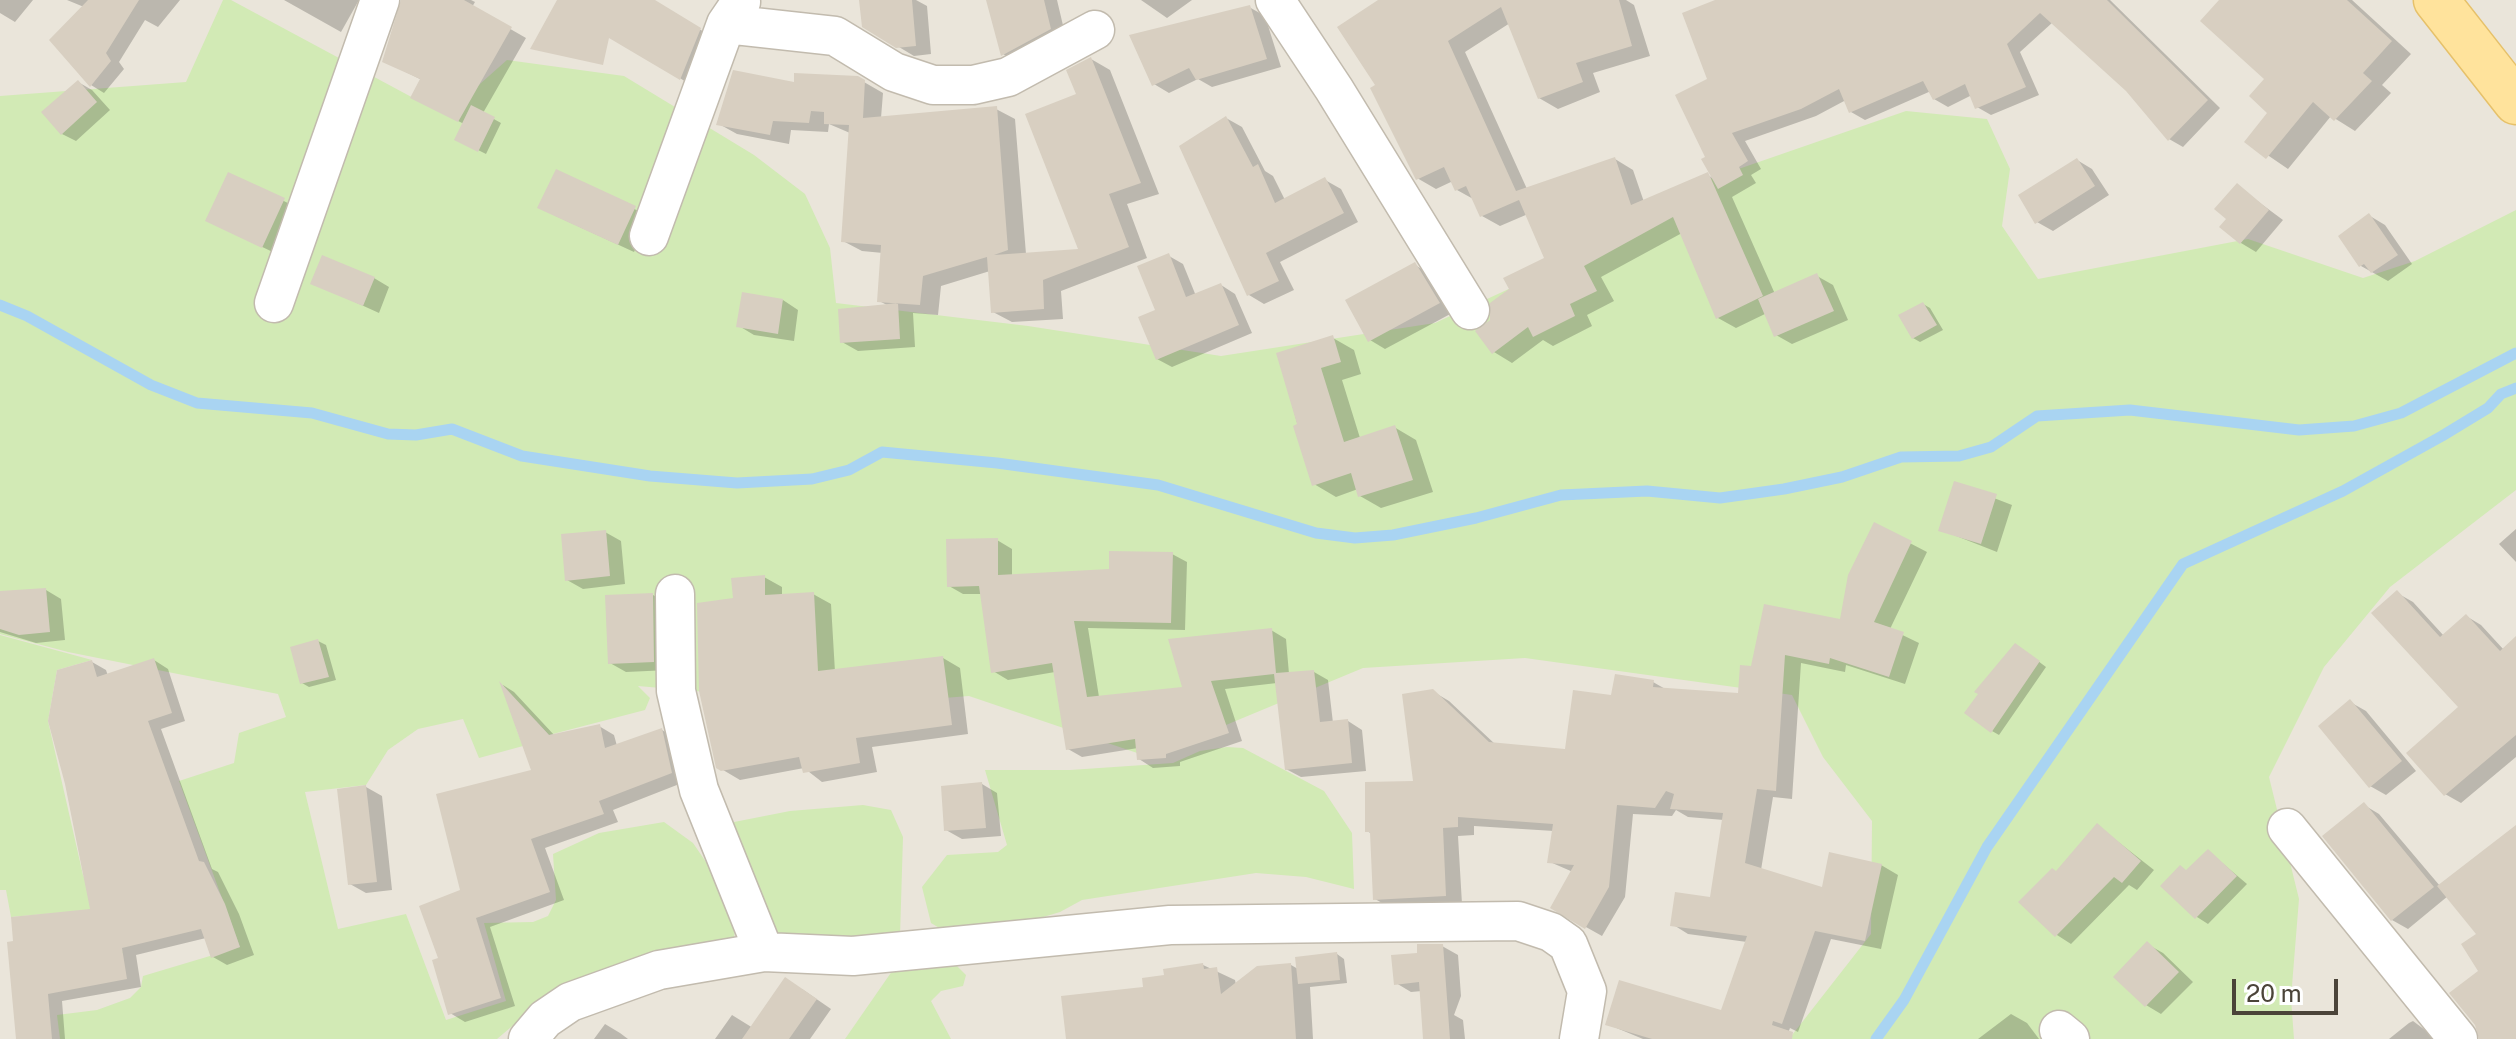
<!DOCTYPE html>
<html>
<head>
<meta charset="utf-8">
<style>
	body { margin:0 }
	#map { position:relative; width:2516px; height:1039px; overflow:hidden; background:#f6f3ec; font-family:"Public Sans",sans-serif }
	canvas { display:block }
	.scale { position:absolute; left:2232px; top:979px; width:106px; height:36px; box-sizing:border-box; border:4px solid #4b4439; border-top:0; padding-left:10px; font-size:24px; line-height:28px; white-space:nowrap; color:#4b4439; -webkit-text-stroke:6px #fff; paint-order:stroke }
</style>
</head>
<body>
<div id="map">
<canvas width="2516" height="1039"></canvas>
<div class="scale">20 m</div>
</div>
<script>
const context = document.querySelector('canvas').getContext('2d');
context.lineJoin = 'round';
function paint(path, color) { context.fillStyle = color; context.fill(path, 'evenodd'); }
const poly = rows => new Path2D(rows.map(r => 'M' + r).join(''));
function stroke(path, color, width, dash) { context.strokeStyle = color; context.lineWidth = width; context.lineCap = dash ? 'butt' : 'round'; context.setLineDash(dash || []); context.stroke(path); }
const residential = poly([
	[0,0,2516,0,2516,1039,0,1039]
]);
const green = poly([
	[223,0,231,0,445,115,507,60,624,76,754,155,805,194,830,248,836,303,1028,326,1221,356,1435,323,1591,251,1649,200,1906,111,1987,119,2010,169,2002,226,2038,279,2248,239,2363,278,2415,261,2516,210,2516,490,2390,587,2324,667,2269,777,2299,899,2291,998,2294,1039,1789,1039,1871,934,1872,821,1823,757,1792,695,1525,658,1363,668,1149,757,969,696,855,705,638,686,650,698,645,710,549,735,536,721,516,728,523,746,479,758,463,719,418,729,388,750,366,785,305,792,338,929,406,914,446,1020,506,1001,484,923,533,922,548,916,556,900,553,854,599,833,664,822,693,843,721,884,736,917,734,939,544,999,497,1039,60,1039,57,1015,97,1010,130,998,141,987,143,976,240,947,179,781,234,763,239,733,286,717,278,694,68,652,0,634,0,96,186,82],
	[0,635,92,660,57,670,48,721,83,875,123,953,77,960,67,912,11,917,6,890,0,890],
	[1227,747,1243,748,1324,791,1352,833,1354,889,1306,877,1256,873,1082,900,1060,912,1030,921,941,929,931,923,922,887,947,855,998,852,1007,845,985,770,1070,770,1173,763,1200,751],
	[863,805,891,810,903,837,900,936,783,941,753,891,729,823,790,811],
	[897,964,955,964,966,975,963,986,941,991,931,1001,951,1039,845,1039]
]);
const shadow = poly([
	[0,0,33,0,15,22,0,13],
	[67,0,180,0,158,27,145,20,119,62,124,69,104,93,91,85,84,7],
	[284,0,359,0,341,32],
	[403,0,471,0,475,2,472,7,526,38,483,113,501,123,486,154,456,139,464,124,429,106,422,80,384,61],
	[648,0,713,37,693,86,628,47],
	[886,0,916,0,927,6,931,54,914,56,864,26],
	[989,0,1057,0,1066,38,1018,63,1003,54],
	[1141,0,1192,0,1167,18],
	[1382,0,1626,0,1634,5,1650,56,1593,73,1600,92,1558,109,1539,98,1510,23,1465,52,1527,189,1615,159,1633,170,1644,202,1708,175,1714,179,1707,158,1710,80,1721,0,2110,0,2220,108,2183,147,2169,139,2128,90,2053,22,2020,52,2039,95,1991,115,1977,107,1972,95,1948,107,1934,99,1931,91,1865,120,1851,112,1846,100,1816,116,1745,141,1761,169,1751,175,1756,183,1732,197,1775,294,1817,276,1833,285,1848,320,1792,344,1776,335,1767,313,1736,328,1718,318,1682,233,1601,277,1614,301,1587,315,1592,326,1553,346,1543,340,1512,363,1494,352,1492,321,1546,259,1528,214,1500,226,1482,216,1475,200,1457,190,1453,181,1436,189,1417,178,1378,86],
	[2222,0,2352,0,2411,54,2382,85,2391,93,2355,131,2331,116,2288,169,2247,141,2270,113,2267,79],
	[1249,7,1265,16,1281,67,1212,87,1198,79,1169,93,1154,84],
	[1091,59,1110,70,1159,194,1127,204,1147,258,1061,291,1063,319,1012,322,993,312,990,271,941,286,938,315,913,313,915,347,858,351,842,342,889,306,879,301,883,253,862,251,843,241,850,133,829,124,828,132,791,130,789,144,737,134,719,124,796,84,857,78,883,93,881,118,996,109,1015,119,1026,254,1081,250,1079,95],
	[78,82,92,90,110,110,76,141,62,134],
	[1226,118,1242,127,1265,171,1273,176,1285,200,1325,180,1341,189,1358,222,1280,262,1294,290,1264,304,1249,295],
	[2077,160,2092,169,2109,195,2053,231,2037,222],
	[557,172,651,217,634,252,556,216],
	[229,174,300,209,279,255,208,221],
	[2237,186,2283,220,2256,252,2241,243,2229,218],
	[2370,216,2385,225,2412,264,2388,281,2361,266],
	[1169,256,1183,264,1196,296,1221,285,1235,294,1252,333,1172,367,1157,359,1157,311],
	[1415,265,1430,274,1454,312,1385,349,1370,340],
	[374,278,389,287,379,313,313,283],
	[783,300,798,310,794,341,754,335,739,326],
	[1923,304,1930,308,1943,330,1920,342,1913,338],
	[1333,338,1354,350,1361,374,1342,380,1360,438,1394,427,1416,440,1433,492,1381,508,1360,496,1358,489,1336,497,1314,484,1278,354],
	[1955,483,2012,505,1997,552,1941,530],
	[1875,525,1927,552,1890,629,1919,643,1905,684,1846,665,1845,672,1801,663,1792,799,1773,797,1761,870,1823,890,1881,865,1898,875,1881,949,1831,939,1798,1032,1790,1028,1786,1039,1643,1039,1607,1024,1722,1013,1747,942,1688,934,1672,924,1711,900,1724,820,1688,817,1676,810,1672,816,1633,814,1625,897,1602,936,1552,908,1573,872,1550,862,1554,831,1474,826,1474,835,1458,836,1462,904,1391,908,1375,899,1372,834,1367,831,1415,783,1432,691,1449,701,1496,745,1567,751,1613,698,1653,682,1667,690,1740,695,1753,668,1841,621],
	[2516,529,2516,562,2499,544],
	[605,532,621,541,625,584,583,589,567,580],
	[997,540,1012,549,1012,576,1111,570,1172,554,1187,562,1185,630,1088,628,1099,697,1184,689,1271,630,1286,639,1289,674,1314,672,1328,680,1333,723,1348,721,1362,730,1366,771,1301,777,1286,769,1277,683,1225,689,1242,741,1180,762,1180,766,1153,768,1139,759,1138,748,1082,757,1068,749,1055,672,1008,680,993,671,982,594,963,594,949,586],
	[764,577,782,587,782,596,813,594,831,604,835,672,943,658,960,668,968,734,872,747,877,772,822,782,804,768,740,780,718,767,735,600],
	[46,590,61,599,65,640,36,643,0,632,0,593],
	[2397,593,2413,602,2444,636,2466,616,2481,625,2504,650,2516,646,2516,757,2461,803,2445,794,2461,707],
	[653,595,668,604,669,670,626,672,610,663],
	[318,641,326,645,336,680,309,687,302,683],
	[2022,649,2046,667,1999,735,1992,731],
	[154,660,168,669,185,721,161,729,212,869,218,872,239,914,254,955,227,965,213,957,206,938,136,955,141,987,62,1001,65,1039,26,1039,23,1001,92,911,92,662,106,670,108,676],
	[503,685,514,692,555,736,599,726,614,735,617,746,662,730,677,739,687,781,613,810,618,822,545,848,564,900,490,927,515,1006,465,1022,450,1013,441,959,463,892,534,771],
	[2350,702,2366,711,2416,771,2386,795,2370,786],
	[982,784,997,793,1001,836,962,839,946,830],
	[366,787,382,796,392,890,366,893,350,884],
	[2364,805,2379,814,2440,886,2516,826,2516,1039,2480,1039,2479,935,2448,896,2408,929,2392,920,2325,837],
	[2098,826,2154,870,2137,890,2129,885,2071,944,2057,935,2021,902,2056,872],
	[2208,851,2247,884,2208,924,2197,917,2188,872],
	[2147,944,2163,953,2193,982,2161,1014,2146,1005],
	[1442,946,1458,955,1461,996,1454,1015,1463,1020,1465,1039,1425,1039,1422,991,1411,992,1396,983,1420,955],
	[1337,954,1344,959,1347,983,1310,987,1313,1039,1068,1039,1166,977,1203,965,1235,980,1236,985,1291,965,1298,969],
	[802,989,831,1009,810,1039,715,1039,732,1015,753,1028],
	[2011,1014,2027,1023,2039,1039,1978,1039],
	[2413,1021,2437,1039,2389,1039,2409,1023],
	[605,1024,620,1033,628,1039,594,1039]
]);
const stream = poly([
	[0,305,27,316,151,385,197,403,312,413,388,434,416,435,452,429,522,456,650,476,737,483,812,479,849,470,882,452,997,463,1158,485,1316,533,1355,538,1393,535,1476,518,1561,495,1647,491,1720,498,1784,489,1842,477,1901,457,1959,456,1991,447,2037,416,2130,410,2299,430,2354,426,2401,413,2516,353],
	[1876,1039,1904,1000,1987,847,2183,564,2343,491,2442,436,2488,408,2501,394,2516,388]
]);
const building = poly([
	[88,0,139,0,106,53,111,61,90,87,49,40],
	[401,0,464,0,512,27,458,122,410,98,420,79,382,62],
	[557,0,655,0,701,28,680,80,609,38,603,65,530,49],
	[859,0,912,0,916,46,896,48,862,27],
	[986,0,1044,0,1051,29,1001,56],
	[1378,0,1619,0,1632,46,1576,63,1583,82,1538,99,1501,7,1448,41,1516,191,1615,157,1631,205,1708,172,1763,296,1716,319,1673,217,1584,266,1597,291,1570,304,1575,316,1533,337,1528,327,1492,354,1475,331,1490,320,1490,303,1509,289,1503,278,1544,258,1519,200,1480,217,1466,186,1455,191,1444,167,1416,180,1370,88,1375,85,1337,27],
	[1715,0,2107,0,2208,100,2168,141,2126,91,2040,13,2007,44,2026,87,1975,109,1965,84,1933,100,1923,81,1849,113,1839,89,1801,109,1732,133,1748,161,1739,167,1743,175,1718,189,1701,159,1705,157,1675,95,1707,79,1682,13],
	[2219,0,2347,0,2392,41,2363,73,2372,81,2334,121,2313,102,2266,159,2244,142,2267,113,2249,96,2264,79,2200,21],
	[1250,5,1267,59,1196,80,1189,68,1152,86,1129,35],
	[1091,57,1141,183,1109,194,1129,247,1043,280,1044,309,991,313,987,257,923,276,920,305,877,302,881,245,841,242,849,125,824,124,824,112,811,111,809,123,773,121,770,135,716,125,733,70,794,82,794,73,858,76,865,80,863,118,997,106,1008,250,994,255,1078,249,1025,114,1076,94,1066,70],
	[78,80,97,102,61,135,41,112],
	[471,105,495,117,478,152,454,140],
	[1226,116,1253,167,1258,164,1275,203,1325,177,1344,213,1266,253,1279,281,1247,296,1179,146],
	[2077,158,2095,186,2035,224,2018,195],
	[556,169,636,206,618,245,537,208],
	[228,172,285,198,262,248,205,221],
	[2237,183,2269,210,2240,244,2219,227,2226,219,2214,209],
	[2369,213,2398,255,2371,273,2364,264,2359,267,2338,236],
	[1169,253,1186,297,1221,283,1239,325,1156,360,1138,317,1155,310,1137,266],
	[322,255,375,277,363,306,310,284],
	[1415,262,1440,303,1368,342,1345,300],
	[1817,273,1834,311,1774,337,1758,299],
	[742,292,783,299,778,334,736,327],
	[1923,302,1937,325,1912,339,1898,315],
	[898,303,900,339,840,343,838,309],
	[1333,335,1341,362,1321,368,1344,442,1395,425,1413,480,1358,497,1351,473,1312,486,1293,426,1297,424,1276,353],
	[1954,481,1997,494,1981,544,1938,531],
	[1874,522,1912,541,1874,622,1904,632,1889,677,1830,658,1829,664,1785,655,1776,791,1757,789,1745,863,1822,887,1829,852,1882,864,1865,941,1815,931,1782,1024,1773,1021,1772,1025,1793,1032,1792,1039,1652,1039,1605,1025,1619,980,1721,1010,1747,936,1670,926,1675,892,1710,897,1723,813,1670,809,1674,794,1666,791,1655,808,1617,805,1609,887,1585,929,1550,908,1574,865,1547,863,1553,824,1458,817,1458,827,1443,828,1446,896,1373,900,1370,832,1365,832,1365,782,1413,781,1402,694,1433,689,1489,742,1565,749,1573,690,1611,695,1615,674,1654,680,1653,687,1738,693,1740,665,1751,666,1764,604,1840,619,1848,575],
	[606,530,610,576,565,581,561,534],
	[998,538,998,575,1109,569,1109,551,1173,552,1171,623,1074,621,1087,697,1182,687,1168,639,1272,628,1276,673,1314,670,1320,722,1348,719,1352,763,1285,770,1274,674,1211,681,1229,733,1166,754,1166,758,1137,760,1135,739,1066,750,1052,663,991,673,979,586,947,587,946,539],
	[765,575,765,595,814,592,818,671,943,656,952,725,856,738,860,763,803,773,799,757,721,771,716,768,699,691,697,603,733,598,731,578],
	[46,588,50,632,19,635,0,629,0,591],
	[2397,590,2440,637,2466,614,2500,651,2516,636,2516,735,2444,796,2406,753,2458,707,2371,613],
	[653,593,654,662,608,664,605,595],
	[318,639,329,677,300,684,290,647],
	[2015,643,2040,661,1991,733,1964,713,1978,694,1974,692],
	[154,658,172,713,148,721,199,861,204,862,225,904,240,947,211,958,201,929,122,948,127,979,48,994,52,1039,16,1039,7,942,13,941,11,917,90,909,65,784,48,721,57,670,92,660,97,677],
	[499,681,549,735,600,724,605,748,662,728,672,773,599,801,604,814,531,839,550,892,476,918,501,998,448,1015,432,960,438,958,419,906,460,890,436,794,531,770],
	[2350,699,2402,761,2369,788,2318,726],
	[982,782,986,828,944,831,941,786],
	[366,785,377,882,348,885,337,789],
	[2364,802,2434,887,2391,921,2322,836],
	[2097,823,2141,861,2122,883,2114,877,2055,937,2018,902,2052,868,2056,871],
	[2516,825,2516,1039,2479,1039,2475,1025,2449,993,2478,971,2461,944,2476,934,2437,886],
	[2208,849,2237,876,2195,919,2160,886,2180,865,2186,870],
	[2147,941,2179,972,2145,1007,2113,977],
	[1417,944,1443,944,1450,1039,1423,1039,1419,982,1394,985,1391,955,1417,953],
	[1337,952,1340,980,1298,984,1295,957],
	[1203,963,1204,969,1217,967,1221,994,1257,966,1291,963,1296,1039,1066,1039,1061,996,1143,987,1142,978,1164,975,1163,969],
	[785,977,817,999,789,1039,742,1039]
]);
const minor = poly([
	[1275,0,1334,89,1470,310],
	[726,24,835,36,894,72,933,85,973,85,1008,77,1095,30],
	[649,236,726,24,741,2],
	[274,303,380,0],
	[675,594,676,691,699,790,764,952],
	[2287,828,2458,1039],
	[2059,1030,2070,1039],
	[528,1039,545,1019,570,1002,659,970,764,952,853,956,1170,925,1518,921,1551,932,1568,944,1587,991,1579,1039]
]);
const primary = poly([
	[2436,0,2516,102]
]);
paint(residential, '#eae5da');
paint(green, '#d2eab5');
paint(shadow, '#0003');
stroke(stream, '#a9d4f2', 11);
paint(building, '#d8cfc1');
stroke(minor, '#c2bbae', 41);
stroke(primary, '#e6c16a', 47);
stroke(minor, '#fff', 38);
stroke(primary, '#ffe39c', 44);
</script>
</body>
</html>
